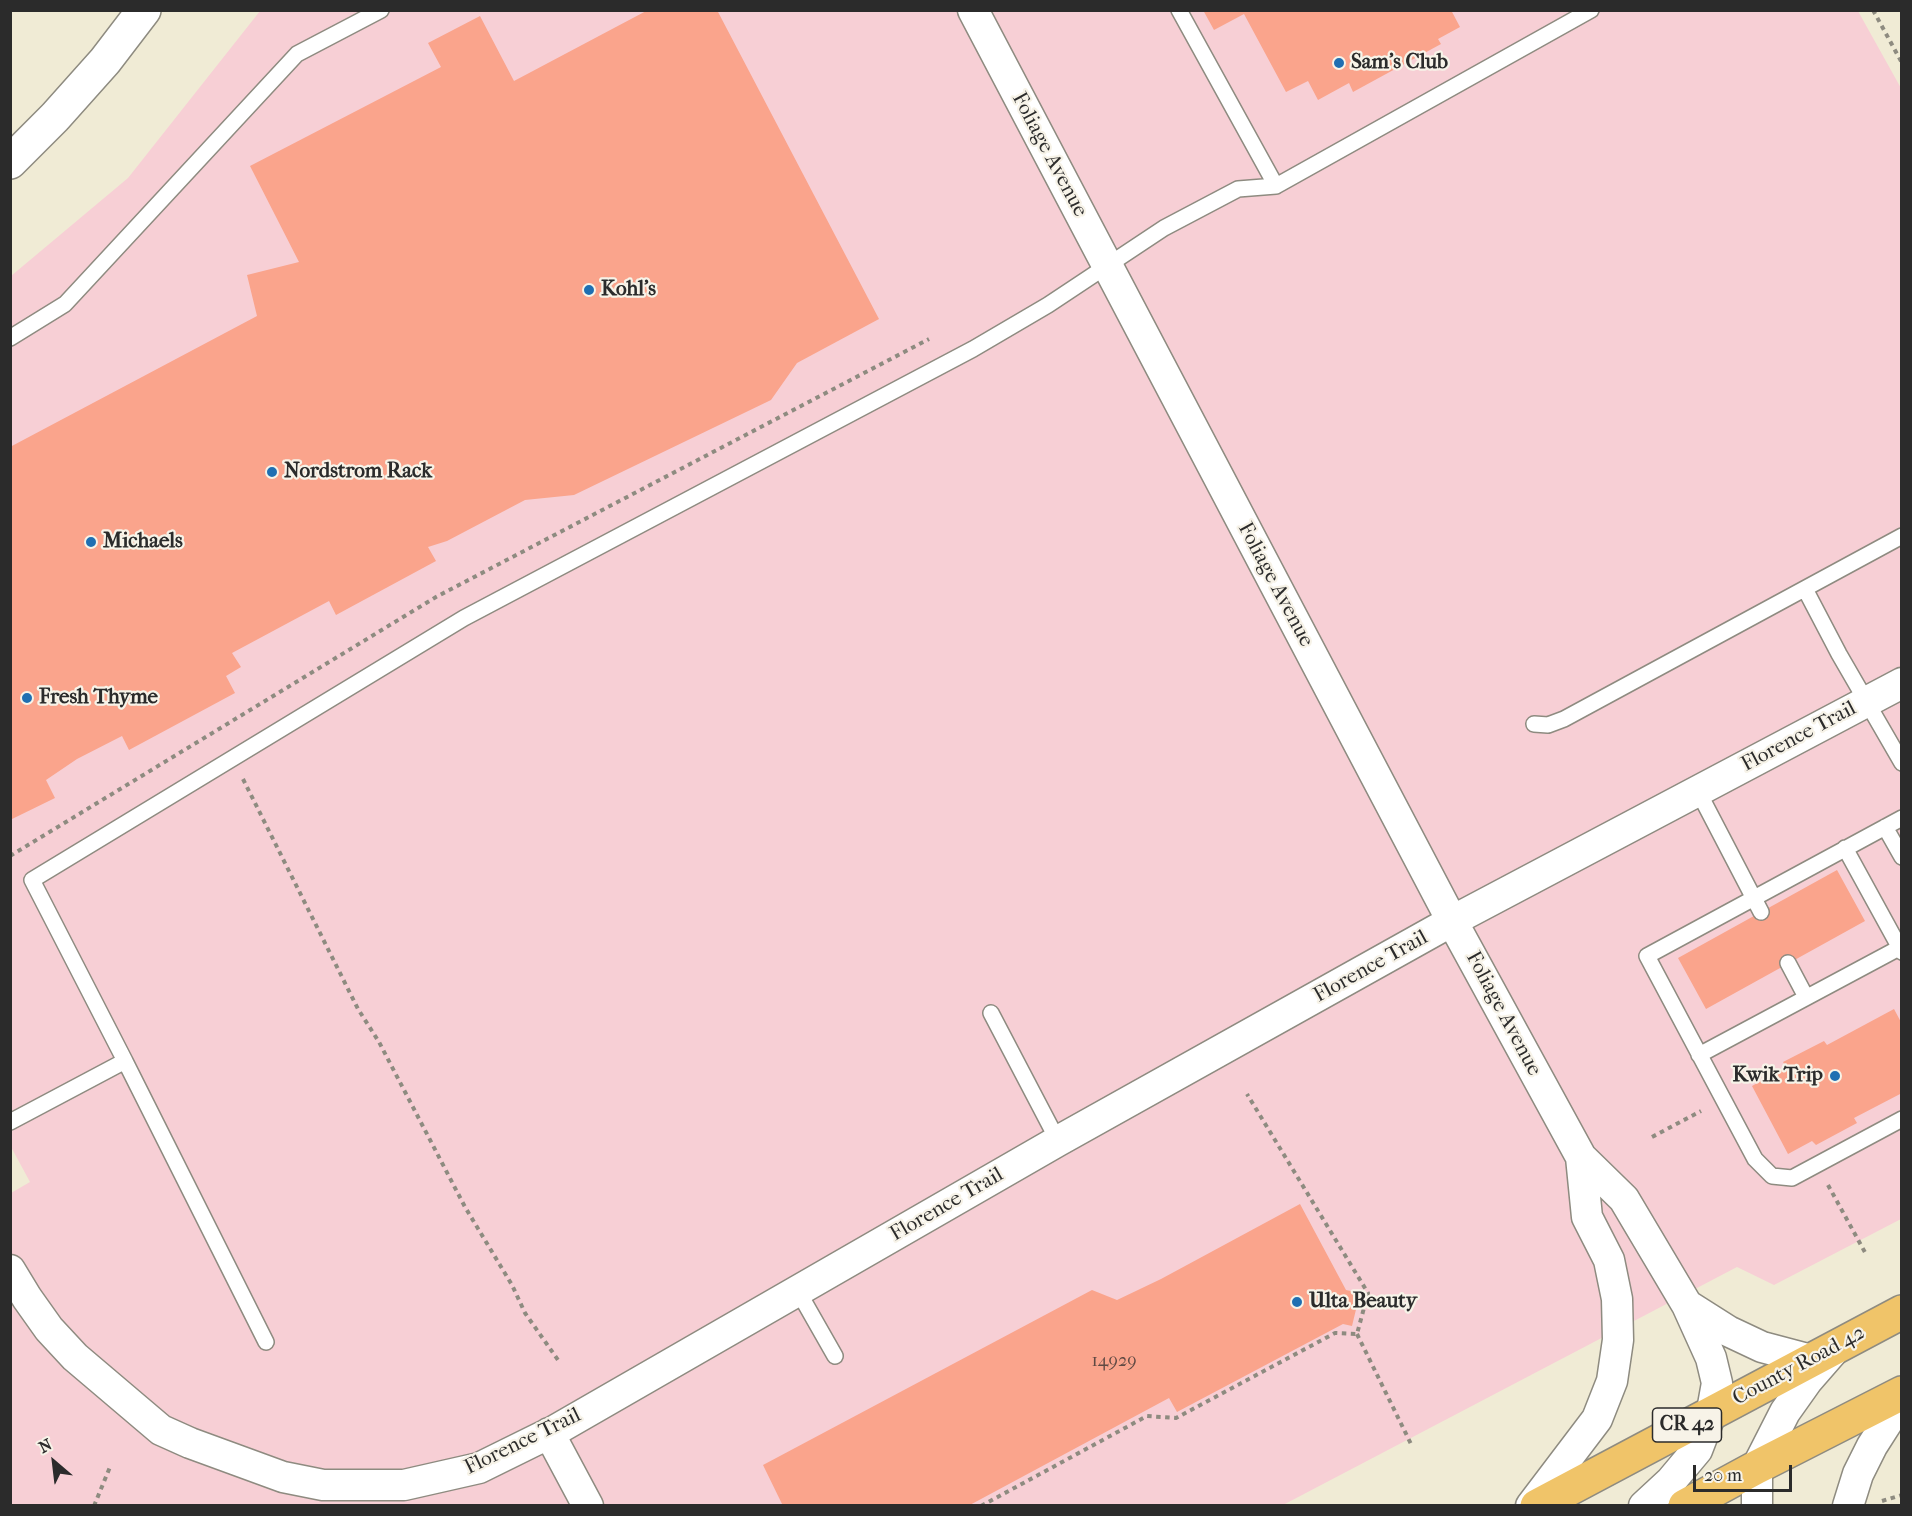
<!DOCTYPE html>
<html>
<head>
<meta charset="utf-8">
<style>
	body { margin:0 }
	#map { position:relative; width:1912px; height:1516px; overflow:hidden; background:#f0ebd5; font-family:"IM FELL French Canon",serif }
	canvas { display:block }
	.frame { position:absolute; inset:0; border:12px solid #2b2b2b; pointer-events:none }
	.north { position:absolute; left:24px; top:1432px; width:60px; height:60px; -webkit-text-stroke:4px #f7f3e8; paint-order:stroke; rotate:332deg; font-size:16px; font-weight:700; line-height:24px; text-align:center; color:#2b2b2b }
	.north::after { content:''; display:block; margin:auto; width:21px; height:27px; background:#2b2b2b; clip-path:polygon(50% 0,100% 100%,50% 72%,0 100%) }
	.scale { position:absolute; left:1693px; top:1465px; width:99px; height:27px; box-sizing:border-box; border:3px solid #2b2b2b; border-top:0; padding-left:8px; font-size:18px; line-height:21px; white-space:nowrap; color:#2b2b2b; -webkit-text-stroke:4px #f7f3e8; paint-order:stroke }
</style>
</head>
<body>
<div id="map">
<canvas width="1912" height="1516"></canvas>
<div class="frame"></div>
<div class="north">N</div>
<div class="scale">20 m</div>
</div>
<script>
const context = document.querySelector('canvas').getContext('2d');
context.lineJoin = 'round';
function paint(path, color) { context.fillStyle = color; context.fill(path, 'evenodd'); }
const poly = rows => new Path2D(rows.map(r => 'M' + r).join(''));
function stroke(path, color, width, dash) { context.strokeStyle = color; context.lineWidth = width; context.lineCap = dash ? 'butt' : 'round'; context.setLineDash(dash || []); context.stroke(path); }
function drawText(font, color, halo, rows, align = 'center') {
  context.font = font + ' "IM FELL French Canon",serif'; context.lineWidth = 4.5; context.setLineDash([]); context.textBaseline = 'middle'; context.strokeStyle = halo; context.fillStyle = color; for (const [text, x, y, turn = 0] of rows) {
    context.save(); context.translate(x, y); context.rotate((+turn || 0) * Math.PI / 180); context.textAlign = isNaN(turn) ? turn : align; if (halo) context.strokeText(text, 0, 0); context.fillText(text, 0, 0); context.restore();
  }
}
const built = poly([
	[260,11,1858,11,1902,90,1901,1219,1774,1285,1737,1267,1283,1505,11,1506,11,1193,30,1182,10,1145,11,276,128,178]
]);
const building = poly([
	[648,10,717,10,879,319,797,363,771,400,574,495,525,500,447,541,428,547,436,561,336,615,329,601,232,653,241,667,226,676,235,693,129,750,122,736,77,759,46,780,55,798,10,820,10,447,257,316,247,275,299,262,250,166,441,67,428,43,480,16,514,81],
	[1203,10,1451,10,1460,27,1438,39,1441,44,1353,92,1349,83,1318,100,1308,81,1286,92,1244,14,1214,30],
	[1837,870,1865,921,1706,1009,1678,958],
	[1894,1009,1902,1024,1902,1093,1854,1118,1857,1123,1816,1145,1812,1141,1788,1154,1752,1086,1786,1067,1783,1062,1824,1041,1827,1045],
	[1300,1204,1346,1290,1360,1293,1352,1326,1343,1324,1177,1412,1169,1398,968,1506,783,1506,763,1465,1092,1290,1117,1300,1161,1279]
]);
const path = poly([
	[1873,10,1902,63],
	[243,779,358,1009,379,1042,465,1207,512,1285,525,1313,558,1360],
	[10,856,436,597,929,339],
	[1652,1137,1701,1111],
	[1828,1185,1867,1256],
	[1357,1334,1412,1446],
	[1882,1501,1902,1495],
	[94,1506,110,1467],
	[981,1506,1147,1416,1176,1418,1335,1333,1357,1334,1368,1293,1247,1094]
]);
const service = poly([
	[1179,10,1276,186],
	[10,338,65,304,297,54,381,10],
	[1805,589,1839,654,1902,763],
	[1534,724,1548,725,1564,719,1902,536],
	[1698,791,1761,912],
	[1902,818,1647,956,1755,1159,1772,1176,1792,1178,1902,1119],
	[1885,827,1902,857],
	[1845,848,1902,952],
	[1788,963,1806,997],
	[991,1013,1058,1141],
	[1699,1055,1899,948],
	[125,1061,266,1342],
	[10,1122,125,1061,32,880,464,618,973,349,1048,305,1164,228,1238,189,1276,186,1591,10],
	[798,1291,835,1356]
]);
const minor = poly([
	[973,10,1452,921,1581,1157,1624,1199,1687,1305,1711,1358,1717,1383,1712,1411,1697,1450,1671,1481,1644,1506],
	[10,1270,27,1298,49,1329,75,1357,161,1430,190,1443,283,1477,323,1485,404,1485,479,1468,554,1431,1058,1141,1452,921,1902,683],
	[1687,1305,1728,1331,1762,1347,1811,1360],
	[549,1433,588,1506],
	[1531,1506,1597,1419,1612,1381,1618,1340,1617,1299,1609,1260,1587,1217,1581,1157],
	[1757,1506,1757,1467,1785,1412,1807,1381,1834,1350],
	[1848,1506,1858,1474,1872,1446,1902,1399]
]);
const tertiary = poly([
	[10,162,55,117,105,61,144,10]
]);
const trunk = poly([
	[1537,1506,1902,1312],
	[1685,1506,1757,1467,1902,1393]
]);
const markers = [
	[1339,63,6,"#1f6fb2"],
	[589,290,6,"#1f6fb2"],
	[272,472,6,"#1f6fb2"],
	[91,542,6,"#1f6fb2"],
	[27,698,6,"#1f6fb2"],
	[1835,1076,6,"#1f6fb2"],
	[1297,1302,6,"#1f6fb2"]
];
const numberNames = [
	["14929",1114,1362]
];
const shields = [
	[1687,1425,69]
];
const shieldNames = [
	["CR 42",1687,1425]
];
const poiNames = [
	["Sam's Club",1351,63],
	["Kohl's",601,290],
	["Nordstrom Rack",284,472],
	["Michaels",103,542],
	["Fresh Thyme",39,698],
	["Kwik Trip",1823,1076,"right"],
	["Ulta Beauty",1309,1302]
];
const streetNames = [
	["Foliage Avenue",1049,155,62],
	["Foliage Avenue",1275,585,62],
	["Florence Trail",1799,737,-28],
	["Florence Trail",1371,967,-29],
	["Foliage Avenue",1503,1014,62],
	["Florence Trail",947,1205,-30],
	["County Road 42",1799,1366,-28],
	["Florence Trail",523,1442,-26]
];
paint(built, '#f7cfd5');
paint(building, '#faa48c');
stroke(service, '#8e8b80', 18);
stroke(minor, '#8e8b80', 33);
stroke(tertiary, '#8e8b80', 36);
stroke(trunk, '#8e8b80', 36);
stroke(path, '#8e8b80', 4, [4.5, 4.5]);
stroke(service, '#fff', 15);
stroke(minor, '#fff', 30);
stroke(tertiary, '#fff', 33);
stroke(trunk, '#f0c469', 33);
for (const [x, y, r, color] of markers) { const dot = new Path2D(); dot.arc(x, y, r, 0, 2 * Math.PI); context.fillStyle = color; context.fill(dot); stroke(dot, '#f7f3e8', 2); }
drawText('18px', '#5f4943', null, numberNames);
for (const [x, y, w] of shields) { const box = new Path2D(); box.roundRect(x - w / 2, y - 17, w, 34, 4.5); context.fillStyle = '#f7f3e8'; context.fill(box); stroke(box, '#2b2b2b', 1.5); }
drawText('bold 20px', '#2b2b2b', null, shieldNames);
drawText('bold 21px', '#2b2b2b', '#f7f3e8', poiNames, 'left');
drawText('21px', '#2b2b2b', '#f7f3e8', streetNames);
</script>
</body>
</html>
